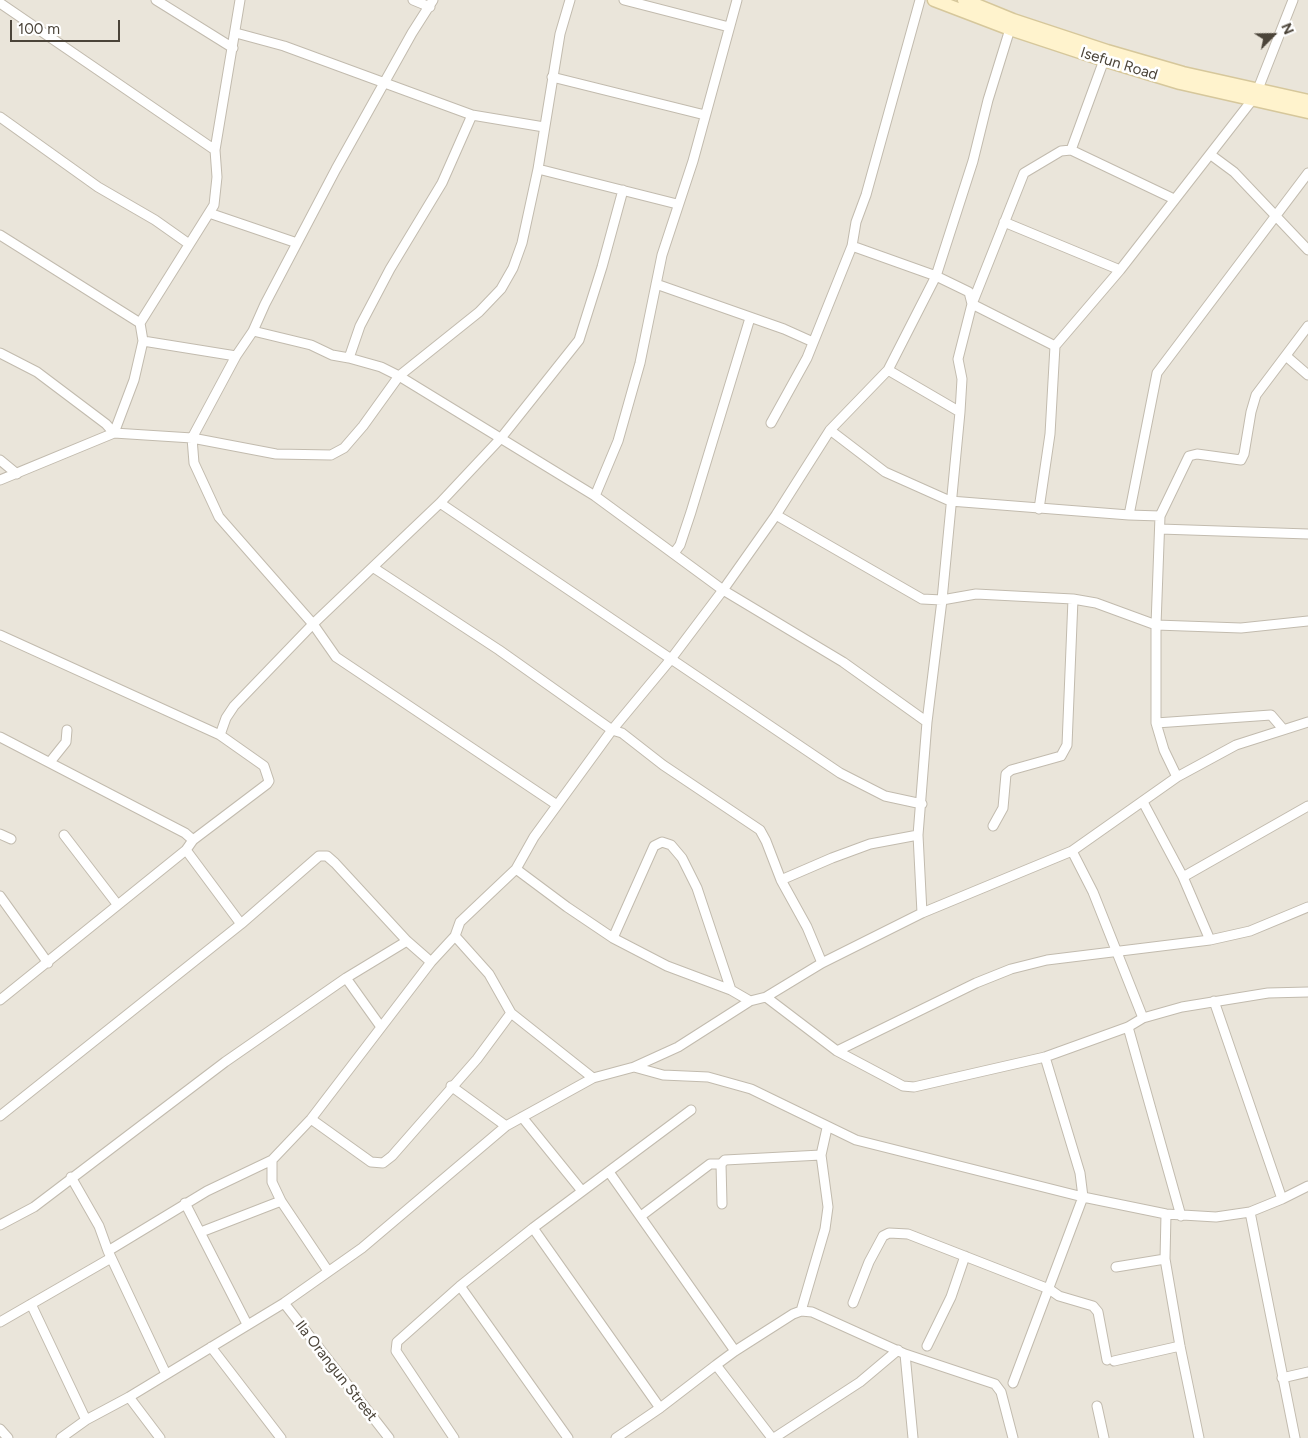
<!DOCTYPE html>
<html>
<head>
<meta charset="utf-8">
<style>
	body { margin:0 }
	#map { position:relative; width:1308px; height:1438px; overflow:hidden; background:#f6f3ec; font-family:Figtree,sans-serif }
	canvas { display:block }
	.north { position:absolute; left:1248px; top:10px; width:50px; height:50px; -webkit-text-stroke:4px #fff; paint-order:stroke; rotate:67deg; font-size:14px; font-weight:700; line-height:20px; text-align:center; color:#4b4439 }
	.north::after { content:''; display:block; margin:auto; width:18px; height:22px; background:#4b4439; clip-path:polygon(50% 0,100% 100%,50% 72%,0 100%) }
	.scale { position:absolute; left:10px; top:20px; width:110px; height:22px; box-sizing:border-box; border:2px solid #4b4439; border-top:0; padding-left:6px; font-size:15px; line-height:18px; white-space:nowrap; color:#4b4439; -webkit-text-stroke:4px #fff; paint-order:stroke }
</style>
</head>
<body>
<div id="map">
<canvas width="1308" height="1438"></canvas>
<div class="north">N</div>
<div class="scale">100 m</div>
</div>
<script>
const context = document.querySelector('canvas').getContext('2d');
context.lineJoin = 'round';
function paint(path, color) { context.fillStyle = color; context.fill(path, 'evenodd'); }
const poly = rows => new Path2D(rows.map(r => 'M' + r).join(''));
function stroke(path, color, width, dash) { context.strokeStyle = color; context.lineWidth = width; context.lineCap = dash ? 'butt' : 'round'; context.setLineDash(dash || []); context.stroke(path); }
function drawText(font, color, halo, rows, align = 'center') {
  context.font = font + ' Figtree,sans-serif'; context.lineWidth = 5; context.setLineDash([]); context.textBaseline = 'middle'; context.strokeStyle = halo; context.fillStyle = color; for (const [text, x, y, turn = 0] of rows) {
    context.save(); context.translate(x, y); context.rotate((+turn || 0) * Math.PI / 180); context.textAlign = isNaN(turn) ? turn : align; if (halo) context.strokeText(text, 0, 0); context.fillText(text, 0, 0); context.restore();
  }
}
const residential = poly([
	[0,0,1308,0,1308,1438,0,1438]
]);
const street = poly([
	[156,0,233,48],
	[413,0,430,7],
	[433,0,412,33,336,169,265,304,253,331,236,356,192,438,194,463,219,517,313,624,336,657,557,805],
	[624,0,729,27],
	[0,3,215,150],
	[236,33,284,46,472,115,544,127],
	[552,77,705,115],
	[1258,89,1293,0],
	[0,117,98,187,155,220,189,244],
	[1071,150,1104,60],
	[1211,155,1234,172,1308,250],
	[538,169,677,204],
	[209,213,297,243],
	[1004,222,1120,270],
	[0,235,140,323],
	[852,246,936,276,969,292,972,304,1055,346],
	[656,284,784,329,813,342],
	[1308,326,1256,395,1251,412,1244,454,1241,460,1197,454,1189,456,1160,516,1156,625,1241,628,1308,621],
	[253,331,311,345,332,355,349,358,381,367,399,376,595,496,723,590,843,662,927,722],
	[143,341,236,356],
	[0,353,37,372,106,424,114,433,134,380,143,341,140,323,214,205,217,177,215,150,240,0],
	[1286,356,1308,375],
	[349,358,360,326,390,269,442,183,472,115],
	[888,370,960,412],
	[771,423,807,358,852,246,856,222,866,195,920,0],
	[830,430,885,472,950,501,1129,515,1160,516],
	[0,460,17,474],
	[0,480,114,433,192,438,276,454,331,455,344,448,363,426,399,376,479,312,501,289,513,268,522,243,538,169,560,34,570,0],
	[595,496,618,441,640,363,662,255,693,161,737,0],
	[440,503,840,773,885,796,922,804],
	[1039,509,1050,434,1055,346,1120,270,1253,99],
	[776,515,922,599,942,600,976,594,1073,599,1096,603,1156,625,1156,723,1164,750,1177,777,1236,745,1308,722],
	[1129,515,1157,373,1308,173],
	[1160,529,1308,534],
	[674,553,680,545,691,512,750,318],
	[374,568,499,650,612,730,622,733,663,765,760,830,766,841,781,880,807,927,822,963],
	[0,635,220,735,264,766,269,781,267,784,193,840],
	[1156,723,1271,715,1283,729],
	[220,735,226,718,234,706,313,624,440,503,501,438,579,340,602,267,623,190],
	[0,737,185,833,193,840,186,850,0,1000],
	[50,762,66,742,67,730],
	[1143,802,1183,877,1210,940],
	[993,826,1003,808,1006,774,1011,770,1061,756,1067,745,1073,599],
	[0,834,11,839],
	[64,835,117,904],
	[186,850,241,924],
	[516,869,567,907,613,938,667,966,731,990,750,1001],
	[1183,877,1308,806],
	[781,880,832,858,870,844,918,835],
	[0,896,48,963],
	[922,913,918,835,927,722,942,600,960,412,962,379,958,359,972,304,1024,173,1061,151,1071,150,1174,199],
	[455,936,489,974,511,1013,593,1078],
	[613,938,654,846,662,842,671,845,682,858,697,888,731,990],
	[346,978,381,1027],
	[766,997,837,1051,903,1086,914,1087,1045,1057,1128,1027,1143,1018,1182,1007,1268,993,1308,992],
	[1214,1001,1282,1199],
	[1143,1018,1093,892,1072,851,1177,777],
	[1128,1027,1181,1216],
	[837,1051,976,983,1011,969,1047,960,1210,940,1250,931,1308,907],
	[634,1067,663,1075,708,1077,751,1089,856,1140,1083,1197,1166,1214,1216,1217,1250,1212,1282,1199,1308,1186],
	[451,1086,506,1126],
	[0,1116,241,924,319,856,327,856,335,863,407,941,431,962],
	[522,1117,582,1191],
	[311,1119,371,1162,383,1163,392,1156,477,1059,511,1013],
	[272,1160,272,1182,281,1201,328,1271],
	[609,1172,735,1351],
	[71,1177,99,1226,108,1251,166,1374],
	[185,1203,247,1324],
	[722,1204,721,1164,725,1160,821,1155],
	[1250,1212,1295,1438],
	[1166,1214,1165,1259,1180,1346,1199,1438],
	[641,1216,710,1164,721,1164],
	[0,1225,34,1207,225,1062,346,978,407,941],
	[533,1228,660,1408,616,1438],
	[201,1232,281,1201],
	[108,1251,207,1191,272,1160,311,1119,431,962,455,936,460,922,516,869,534,837,612,730,671,659,723,590,776,515,830,430,888,370,936,276,973,161,988,100,1010,29],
	[1116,1267,1165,1259],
	[460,1286,568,1438],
	[284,1303,389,1438],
	[853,1303,869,1262,883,1236,889,1233,908,1234,1049,1289,1059,1296,1093,1306,1098,1312,1107,1360],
	[31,1304,86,1420],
	[801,1311,825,1229,828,1207,821,1155,827,1128],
	[0,1322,111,1258],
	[927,1346,951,1297,965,1256],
	[211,1347,281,1438],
	[905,1354,913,1438],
	[1114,1361,1180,1346],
	[1282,1378,1308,1372],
	[1013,1383,1083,1197,1080,1173,1045,1057],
	[129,1397,160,1438],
	[1097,1406,1104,1438],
	[660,1408,716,1365],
	[0,1429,8,1438],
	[61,1438,86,1420,129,1397,284,1303,362,1248,506,1126,593,1078,634,1067,678,1047,750,1001,766,997,822,963,922,913,1072,851],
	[454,1438,396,1351,397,1342,460,1286,533,1228,691,1110],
	[772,1438,716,1365,735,1351,793,1314,801,1311,812,1312,905,1354,995,1384,1001,1392,1013,1438],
	[774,1438,860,1382,898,1350]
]);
const secondary = poly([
	[934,0,1010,29,1104,60,1180,83,1308,112],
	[964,0,1013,20,1107,51,1183,73,1308,101]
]);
const streetNames = [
	["Isefun Road",1119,64,17],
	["Ila Orangun Street",336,1371,52]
];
paint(residential, '#eae5da');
stroke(street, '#c2bbae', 11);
stroke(secondary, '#d6c79b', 15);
stroke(street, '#fff', 9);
stroke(secondary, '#fff3cd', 12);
drawText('15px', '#4b4439', '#fff', streetNames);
</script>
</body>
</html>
